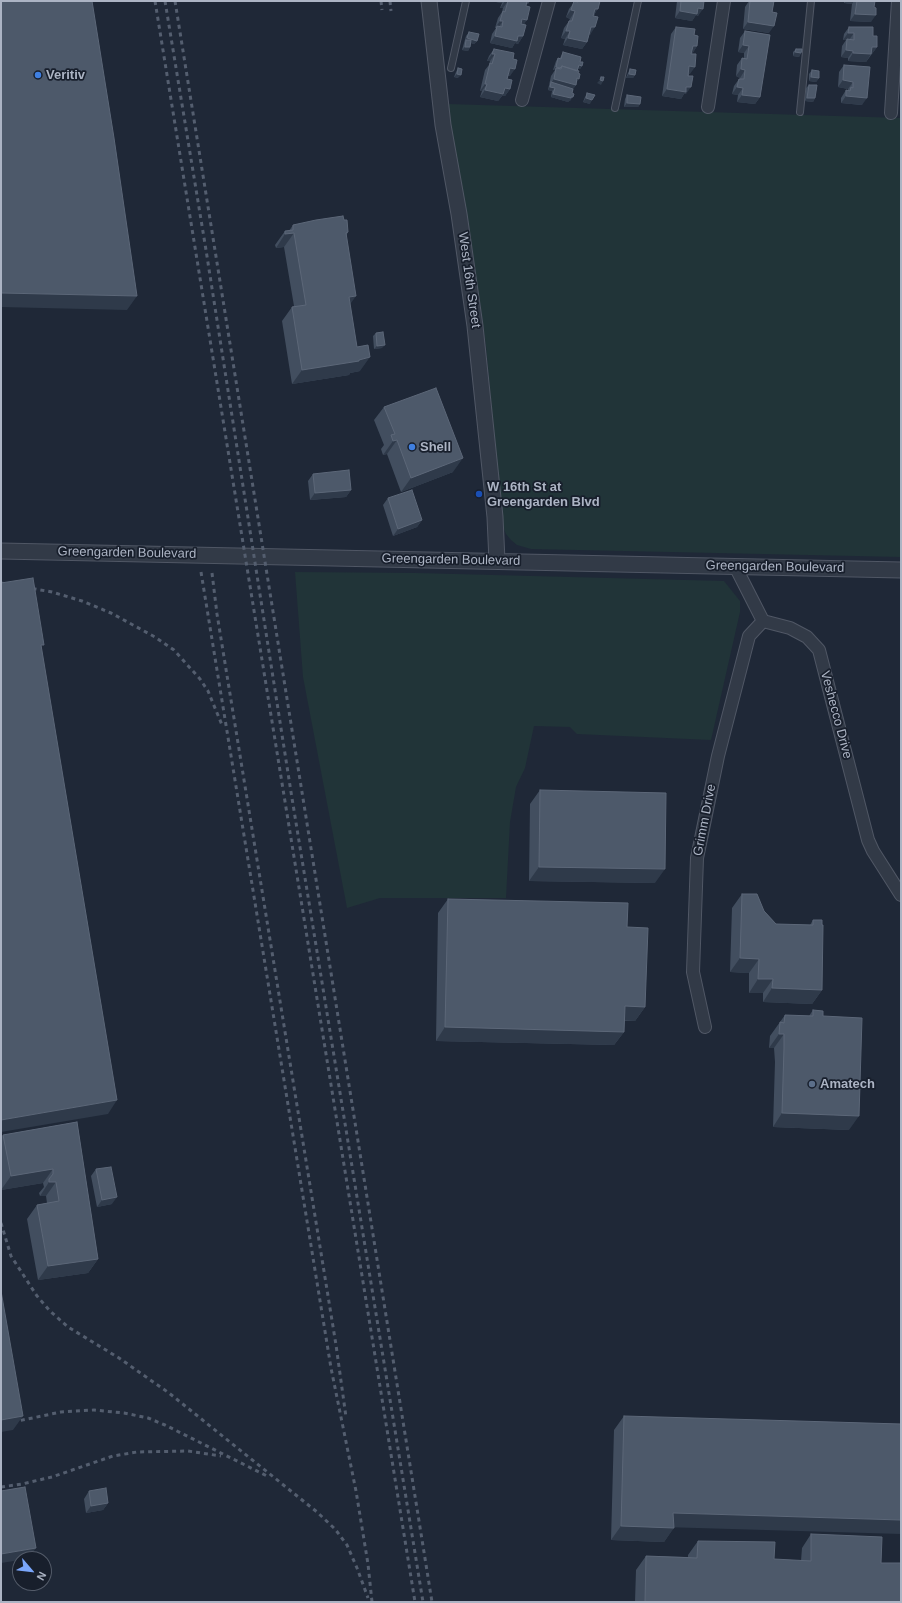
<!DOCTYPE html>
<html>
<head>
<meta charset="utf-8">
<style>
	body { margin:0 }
	#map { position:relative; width:902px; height:1603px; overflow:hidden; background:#1f2837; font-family:Arial,sans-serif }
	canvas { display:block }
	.frame { position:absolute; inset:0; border:2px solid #acb4c4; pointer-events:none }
	.north { position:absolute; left:12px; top:1551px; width:40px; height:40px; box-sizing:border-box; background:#181f2c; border:1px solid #535b69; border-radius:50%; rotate:118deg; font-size:11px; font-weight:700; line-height:16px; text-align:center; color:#acb4c4 }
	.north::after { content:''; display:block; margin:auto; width:14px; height:18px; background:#7aa6fb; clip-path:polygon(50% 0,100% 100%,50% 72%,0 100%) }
</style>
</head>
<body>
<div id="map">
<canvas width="902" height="1603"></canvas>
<div class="frame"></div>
<div class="north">N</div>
</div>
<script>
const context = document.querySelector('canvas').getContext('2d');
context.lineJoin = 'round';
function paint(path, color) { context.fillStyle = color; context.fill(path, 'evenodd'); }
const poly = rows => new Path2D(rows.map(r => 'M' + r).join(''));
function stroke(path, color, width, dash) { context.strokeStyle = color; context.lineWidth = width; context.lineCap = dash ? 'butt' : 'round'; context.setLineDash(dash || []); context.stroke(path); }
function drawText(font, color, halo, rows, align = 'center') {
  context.font = font + ' Arial,sans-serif'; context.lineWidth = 3.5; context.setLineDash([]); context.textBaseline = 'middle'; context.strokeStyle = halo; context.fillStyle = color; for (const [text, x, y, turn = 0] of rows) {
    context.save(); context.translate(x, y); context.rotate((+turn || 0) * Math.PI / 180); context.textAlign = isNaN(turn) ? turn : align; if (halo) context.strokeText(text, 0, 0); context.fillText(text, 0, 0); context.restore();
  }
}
const green = poly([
	[448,104,901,118,901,557,531,549,517,545,511,540,506,534,503,527,486,346,470,233,452,138],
	[295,572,416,573,724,581,740,601,740,612,711,740,577,734,570,727,534,726,525,768,516,787,510,822,506,898,380,898,347,908,303,677]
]);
const service = poly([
	[451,68,466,1],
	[615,108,638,1],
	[800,112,811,1]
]);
const minor = poly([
	[522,100,549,1],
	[708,107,724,1],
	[891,113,898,1],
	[735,566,763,621,790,628,807,637,819,650,868,840,873,851,901,895],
	[705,1027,693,972,697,858,718,756,749,636,763,621]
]);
const tertiary = poly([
	[429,1,443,125,459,214,475,326,495,517,497,561],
	[1,551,901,570]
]);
const rail = poly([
	[155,1,415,1602],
	[165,1,206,250,291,792,423,1602],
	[175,1,432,1602],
	[381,1,382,10],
	[390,1,391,11],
	[201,572,331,1368,356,1491,368,1564,372,1602],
	[212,573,217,614,336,1345,346,1417],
	[1,583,52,592,82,601,111,613,155,637,174,650,200,679,208,691,222,725],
	[1,1223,11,1256,37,1296,50,1311,68,1327,119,1358,169,1393,317,1512,335,1529,347,1545,357,1568,368,1598],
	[13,1422,61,1412,94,1410,124,1413,148,1418,165,1425,267,1476],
	[1,1487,22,1484,52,1477,113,1456,137,1452,188,1451,221,1456]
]);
const wall = poly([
	[496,1,530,1,528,4,526,3,526,6,523,36,518,44,515,43,512,48,490,43,492,34,496,28,495,28,498,18,502,12,503,8,500,8,502,3,496,2],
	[575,1,600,1,594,16,590,35,589,34,587,42,582,49,563,45,565,39,561,38,564,28,569,21,570,19,566,17,569,9],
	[677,1,704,1,698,16,696,15,692,21,675,18],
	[749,1,774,1,769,33,743,29,745,7],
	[844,1,875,1,871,22,850,21,852,4,844,3],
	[676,27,694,35,697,46,692,54,690,74,689,74,686,94,684,94,681,99,662,96,671,34],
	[849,27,873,36,877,47,866,62,848,61,848,58,841,57,842,46,846,40,843,40,844,34],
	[745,31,770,35,760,97,755,104,737,102,738,95,732,94,734,86,739,79,740,79,740,78,736,76,737,65,742,58,744,58,744,53,738,52,740,38],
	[469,32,477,41,474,44,471,43,470,47,468,51,462,50,466,36],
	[494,49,513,59,510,76,508,76,507,79,510,89,505,96,502,96,498,101,480,97,482,91,480,91,485,70,489,65,490,61,487,61,489,56],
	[796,49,801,53,799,57,793,56,793,52],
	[563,52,580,62,582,66,580,69,578,69,576,85,573,89,570,101,569,101,568,102,551,97,552,91,548,90,551,76,555,70,553,70,556,61,558,58,560,58],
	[844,65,870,67,862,105,841,103,841,98,846,90,848,91,848,89,838,87,839,72],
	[458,68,458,78,454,77,456,72],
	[630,69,635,75,633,78,626,78,628,73],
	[812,70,819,78,816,82,809,81,809,74],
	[809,85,815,98,813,102,805,101,806,88],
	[587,93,590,104,583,102,585,97],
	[627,95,640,104,638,107,624,107,625,99],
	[344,220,348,232,346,236,350,305,360,371,350,373,349,375,292,384,282,321,292,307,294,306,284,247,276,248,275,245,285,231,289,231,293,225],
	[376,333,382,348,374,349,373,336],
	[384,407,453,472,401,492,387,454,383,455,381,449,384,445,374,420],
	[313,474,351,490,346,497,310,500,308,481],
	[388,498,422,520,417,527,393,536,383,505],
	[540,790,655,883,529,881,530,804],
	[742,894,764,911,776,924,810,925,813,920,822,990,812,1004,763,1002,763,993,749,993,749,973,730,972,732,908],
	[448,899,627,927,645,1007,635,1021,624,1021,624,1032,614,1045,436,1041,438,913],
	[813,1010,823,1016,849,1130,773,1127,775,1062,774,1048,769,1048,770,1036,785,1015,809,1016],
	[77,1122,98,1259,88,1273,38,1280,27,1219,37,1205,47,1203,46,1196,40,1196,39,1193,44,1187,43,1183,1,1190,1,1138,3,1135],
	[96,1169,112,1204,97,1207,91,1176],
	[624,1416,674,1527,664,1542,611,1540,614,1430],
	[89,1491,108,1503,103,1510,86,1513,84,1499],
	[811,1534,881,1563,901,1602,635,1602,636,1570,646,1556,688,1557,688,1555,698,1541,774,1559,801,1561,802,1548]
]);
const shadedWall = poly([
	[497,1,503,1,502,3,496,2],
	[505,1,508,1,503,8,500,8],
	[846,1,854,1,852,4,844,3],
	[698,8,703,9,698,16,696,15,692,21,675,18,680,11],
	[595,9,598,9,593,16,590,16],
	[571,10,575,11,570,19,566,17],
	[855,14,876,15,871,22,850,21],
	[522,19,527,20,522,27,517,26],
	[500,21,503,21,498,28,497,26,495,28],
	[748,22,774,26,769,33,743,29],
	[591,27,595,27,590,35,586,34],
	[566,31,570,31,565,39,561,38],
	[848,33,854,33,849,40,847,39,846,40,843,40],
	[495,36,523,36,518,44,515,43,512,48,490,43],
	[467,38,477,41,474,44,466,42,466,40,464,42],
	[568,38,587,42,582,49,563,45],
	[743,45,749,46,744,53,738,52],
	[693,46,697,46,692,54,688,53],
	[465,47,470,47,468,51,462,50],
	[872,47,877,47,872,54],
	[846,50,853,51,848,58,841,57],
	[795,52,801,53,799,57,793,56],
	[853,53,871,54,866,62,848,61],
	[492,54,495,54,490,61,487,61],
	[579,65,582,66,580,69,577,69],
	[689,66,695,67,690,74,684,73],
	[556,67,560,68,557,71,556,68,555,70,553,70],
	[510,68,515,69,510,76,505,75],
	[741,69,745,70,740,78,736,76],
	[457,74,461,75,458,78,454,77],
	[629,74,635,75,633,78,626,78],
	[811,77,819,78,816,82,809,81],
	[577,78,579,79,575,85,576,85,571,92,551,82,549,86,554,79],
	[600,80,603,81,601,85,597,83],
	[843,80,853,82,848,89,838,87],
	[485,84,487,84,482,91,480,91],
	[550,87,555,88,552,91,548,90],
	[686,87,691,87,686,94,684,94,681,99,662,96,667,89],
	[737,87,743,88,738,95,732,94],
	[505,88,510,89,505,96,502,96,498,101,480,97,485,90],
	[553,94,571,97,573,97,570,101,569,101,568,102,551,97],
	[742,95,760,97,755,104,737,102],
	[846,96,867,98,862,105,841,103],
	[586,98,592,100,590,104,583,102],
	[807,98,815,98,813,102,805,101],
	[627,103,640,104,638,107,624,107],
	[294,233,284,247,276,248,285,234],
	[1,293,137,296,127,310,1,307],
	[356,296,346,310,349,297],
	[385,345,382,348,374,349,377,346],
	[370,357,360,371,350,373,349,375,292,384,302,370],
	[397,440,387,454,383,455,393,441],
	[463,458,453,472,401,492,411,478],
	[351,490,346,497,310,500,315,493],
	[422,520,417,527,393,536,398,529],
	[539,867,665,869,655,883,529,881],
	[740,958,759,959,749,973,730,972],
	[758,979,773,979,763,993,749,993],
	[772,988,822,990,812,1004,763,1002],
	[625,1006,645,1007,635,1021,615,1020],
	[445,1027,624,1032,614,1045,436,1041],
	[779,1034,784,1034,774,1048,769,1048],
	[117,1100,108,1114,1,1132,1,1120],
	[782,1113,859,1116,849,1130,773,1127],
	[53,1169,43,1183,1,1190,11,1176],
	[49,1182,56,1182,46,1196,40,1196],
	[117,1197,112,1204,97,1207,102,1200],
	[98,1259,88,1273,38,1280,48,1266],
	[23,1416,13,1430,1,1432,1,1420],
	[108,1503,103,1510,86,1513,91,1506],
	[673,1513,901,1520,901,1534,663,1527],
	[621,1526,674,1528,664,1542,611,1540],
	[36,1548,28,1559,20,1559,20,1560,1,1563,1,1554]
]);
const building = poly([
	[1,1,92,1,114,138,137,296,1,293,1,1],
	[506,1,527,1,526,6,530,7,527,20,522,19,521,24,526,25,523,36,518,36,517,41,495,36,497,26,502,27,503,21,500,21,503,11,505,12,508,1,506,1],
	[574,1,578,2,578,1,600,1,598,9,595,9,593,16,598,17,595,27,591,27,587,42,568,38,570,31,566,31,569,21,572,21,575,11,571,10,574,1],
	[681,1,704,1,703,9,698,8,697,14,680,11,681,1],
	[750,1,774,1,772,12,777,13,774,26,748,22,750,1],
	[857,1,875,1,874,7,876,8,876,15,855,14,857,1],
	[676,27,695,29,694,35,698,36,697,46,693,46,691,54,696,54,695,67,689,66,688,76,693,76,691,87,686,87,686,92,667,89,676,27],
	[849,27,873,27,873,36,877,36,877,47,872,47,871,54,853,53,853,51,846,50,847,39,854,40,854,33,848,33,849,27],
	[745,31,770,35,760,97,742,95,743,88,737,87,739,79,744,79,745,70,741,69,742,58,747,59,749,46,743,45,745,31],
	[469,32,479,34,477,41,467,38,469,32],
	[466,40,471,40,470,47,465,47,466,40],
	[494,49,514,53,513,59,517,60,515,69,510,68,507,79,512,80,510,89,505,88,503,94,485,90,487,84,485,84,490,63,492,64,495,54,492,54,494,49],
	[796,49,802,49,801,53,795,52,796,49],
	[563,52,581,57,580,62,583,62,582,66,579,65,577,71,562,66,559,69,560,68,556,67,558,58,561,59,563,52],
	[844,65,870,67,867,98,846,96,846,90,850,91,851,87,853,88,853,82,843,80,844,65],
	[562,66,579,71,578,73,580,74,579,79,577,78,576,85,554,79,556,68,561,69,562,66],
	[458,68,462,69,461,75,457,74,458,68],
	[630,69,636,70,635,75,629,74,630,69],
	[812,70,819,71,819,78,811,77,812,70],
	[601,77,604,77,603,81,600,80,601,77],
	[551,82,573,89,572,93,574,94,573,97,571,97,571,98,553,94,555,88,550,87,551,82],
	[809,85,817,85,815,98,807,98,809,85],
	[587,93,595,95,592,100,586,98,587,93],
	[627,95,641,97,640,104,627,103,627,95],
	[343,216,344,220,347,220,348,232,346,233,356,296,349,297,357,347,368,345,370,357,359,360,359,361,302,370,292,307,306,305,294,233,285,234,285,231,293,230,293,225,316,220,343,216],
	[383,332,385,345,377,346,376,333,383,332],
	[436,388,463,458,411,478,397,440,393,441,391,435,395,434,384,407,436,388],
	[349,470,351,490,315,493,313,474,349,470],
	[412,490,422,520,398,529,388,498,412,490],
	[33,578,44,645,41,645,117,1100,1,1120,1,583,33,578],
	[540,790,666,793,665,869,539,867,540,790],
	[742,894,757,894,764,911,776,924,813,925,813,920,822,920,822,925,823,925,822,990,772,988,773,979,758,979,759,959,740,958,742,894],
	[448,899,628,903,627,927,648,928,645,1007,625,1006,624,1032,445,1027,448,899],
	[813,1010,823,1011,823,1016,862,1018,859,1116,782,1113,784,1048,784,1034,779,1034,780,1022,784,1023,785,1015,813,1016,813,1010],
	[77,1122,98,1259,48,1266,37,1205,59,1201,56,1182,49,1182,49,1179,53,1174,53,1169,11,1176,3,1135,77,1122],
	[111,1167,117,1197,102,1200,96,1169,111,1167],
	[1,1291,23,1416,1,1420,1,1291],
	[624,1416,901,1424,901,1520,673,1513,674,1528,621,1526,624,1416],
	[25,1487,36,1548,1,1554,1,1491,25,1487],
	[106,1488,108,1503,91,1506,89,1491,106,1488],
	[811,1534,882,1537,881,1563,901,1563,901,1602,645,1602,646,1556,697,1558,698,1541,775,1542,774,1559,811,1561,811,1534]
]);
const markers = [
	[38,75,4,"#3f7fe0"],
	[412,447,4,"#3f7fe0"],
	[479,494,4,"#1a4fb4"],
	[812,1084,4,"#5c6f8a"]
];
const poiNames = [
	["Veritiv",46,75],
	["Shell",420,447],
	["W 16th St at",487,487],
	["Greengarden Blvd",487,502],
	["Amatech",820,1084]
];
const streetNames = [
	["West 16th Street",469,280,82],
	["Greengarden Boulevard",127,553,1],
	["Greengarden Boulevard",451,560,1],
	["Greengarden Boulevard",775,567,1],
	["Veshecco Drive",836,715,75],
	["Grimm Drive",705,820,-79]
];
paint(green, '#213438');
stroke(service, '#505765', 8);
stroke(minor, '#505765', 14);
stroke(tertiary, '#505765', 17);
stroke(service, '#323a47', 6);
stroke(minor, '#323a47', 12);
stroke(tertiary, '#323a47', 15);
stroke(rail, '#545e6f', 3, [4, 4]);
paint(wall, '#424e5f');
paint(shadedWall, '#2f3a4a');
paint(building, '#4d596a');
stroke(building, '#5c6778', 1);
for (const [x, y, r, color] of markers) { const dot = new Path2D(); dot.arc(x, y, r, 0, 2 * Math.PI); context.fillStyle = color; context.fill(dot); stroke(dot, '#181f2c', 1.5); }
drawText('bold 13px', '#acb4c4', '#181f2c', poiNames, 'left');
drawText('13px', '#acb4c4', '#181f2c', streetNames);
</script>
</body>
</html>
